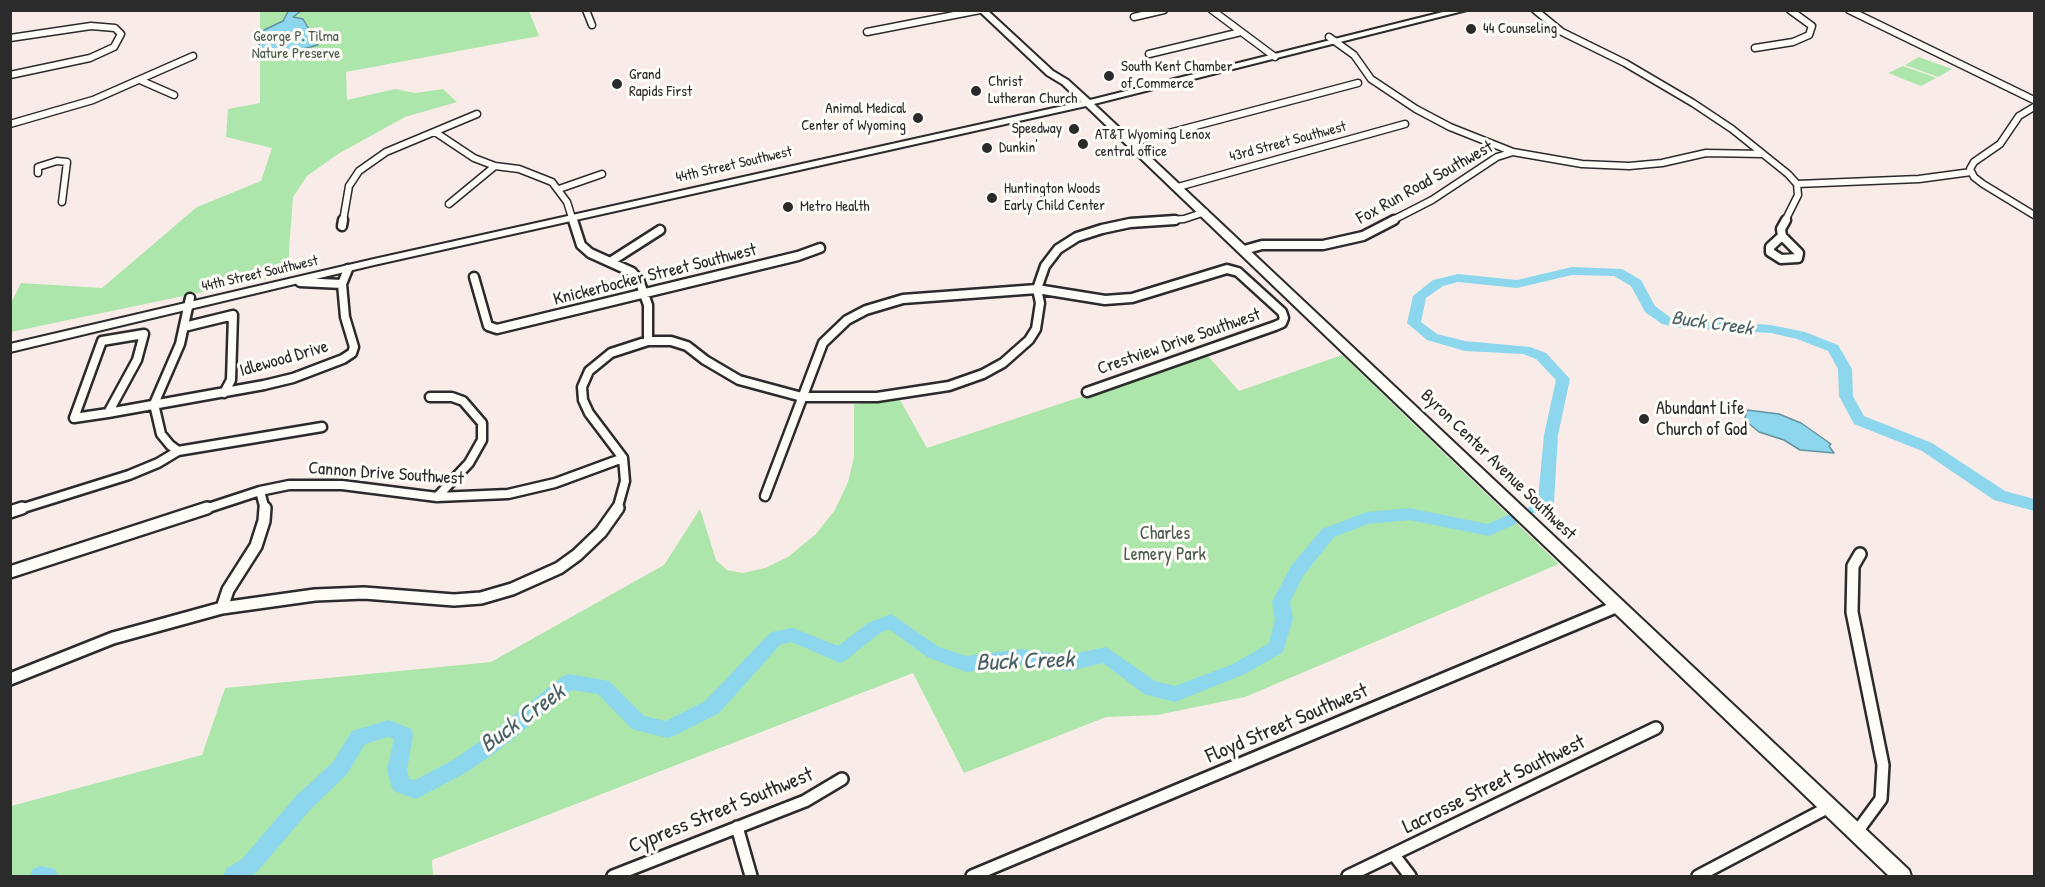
<!DOCTYPE html>
<html>
<head>
<meta charset="utf-8">
<style>
	body { margin:0 }
	#map { position:relative; width:2045px; height:887px; overflow:hidden; background:#f9ece8; font-family:"Patrick Hand",sans-serif }
	canvas { display:block }
	.frame { position:absolute; inset:0; border:12px solid #2b2b2b; pointer-events:none }
</style>
</head>
<body>
<div id="map">
<canvas width="2045" height="887"></canvas>
<div class="frame"></div>
</div>
<script>
const context = document.querySelector('canvas').getContext('2d');
context.lineJoin = 'round';
function paint(path, color) { context.fillStyle = color; context.fill(path, 'evenodd'); }
const poly = rows => new Path2D(rows.map(r => 'M' + r).join(''));
function stroke(path, color, width, dash) { context.strokeStyle = color; context.lineWidth = width; context.lineCap = dash ? 'butt' : 'round'; context.setLineDash(dash || []); context.stroke(path); }
function drawText(font, color, halo, rows, align = 'center') {
  context.font = font + ' "Patrick Hand",sans-serif'; context.lineWidth = 6; context.setLineDash([]); context.textBaseline = 'middle'; context.strokeStyle = halo; context.fillStyle = color; for (const [text, x, y, turn = 0] of rows) {
    context.save(); context.translate(x, y); context.rotate((+turn || 0) * Math.PI / 180); context.textAlign = isNaN(turn) ? turn : align; if (halo) context.strokeText(text, 0, 0); context.fillText(text, 0, 0); context.restore();
  }
}
const green = poly([
	[260,11,529,11,539,36,346,72,347,100,395,89,415,93,443,89,457,102,405,117,338,154,307,176,293,197,289,250,289,274,11,332,10,305,21,283,102,288,197,207,261,181,272,148,226,137,228,109,260,103],
	[1919,57,1924,59,1952,69,1938,77,1905,65],
	[1903,66,1931,76,1936,78,1921,86,1888,73],
	[1207,355,1239,391,1342,355,1559,564,1245,697,1157,715,1106,717,964,773,913,673,432,860,433,876,11,876,11,806,202,755,225,688,491,662,664,565,700,509,716,560,727,570,743,573,765,568,788,557,816,534,835,510,848,482,854,457,854,404,900,400,927,448]
]);
const water = poly([
	[289,10,301,11,293,17,303,19,318,45,265,59,258,48,264,30,283,21,289,10],
	[1747,410,1779,414,1801,423,1831,444,1829,446,1834,453,1800,450,1784,440,1759,432,1747,422,1745,418,1747,410]
]);
const river = poly([
	[1572,267,1622,269,1641,280,1655,306,1671,318,1771,325,1805,332,1838,345,1852,369,1853,396,1864,416,1932,443,2005,491,2034,499,2034,511,1994,500,1922,451,1854,424,1839,396,1838,369,1828,351,1797,339,1771,333,1681,328,1662,324,1645,312,1631,286,1614,276,1572,275,1517,288,1458,282,1443,286,1426,298,1421,322,1437,334,1465,341,1530,347,1546,353,1570,379,1558,435,1554,502,1542,513,1530,513,1528,509,1530,505,1538,499,1544,435,1556,380,1536,359,1523,354,1465,351,1427,340,1407,323,1413,296,1433,280,1458,274,1517,280,1572,267],
	[1409,508,1488,524,1510,514,1516,516,1518,520,1516,524,1489,536,1409,520,1368,524,1334,537,1303,576,1290,602,1293,619,1283,652,1245,674,1175,702,1144,694,1103,663,1069,671,1020,665,966,672,927,657,889,629,880,633,846,660,840,663,792,642,781,644,719,713,674,736,667,738,632,729,598,694,572,690,503,747,467,772,416,799,394,791,391,785,387,770,394,739,388,737,365,744,347,774,310,810,256,873,251,876,223,876,226,869,242,859,296,796,333,762,352,731,389,720,411,729,413,735,407,770,409,779,415,780,453,760,489,735,563,676,569,674,609,681,644,716,666,721,705,701,770,633,776,631,793,628,838,646,868,623,891,614,939,647,966,656,1020,649,1069,655,1106,647,1155,681,1175,686,1233,664,1269,643,1275,619,1272,602,1291,566,1322,529,1367,512,1409,508],
	[40,866,55,869,58,876,30,876,33,869,40,866]
]);
const streetFar2 = poly([
	[586,10,592,25],
	[1212,10,1275,57],
	[1535,10,1562,32,1625,63,1693,103,1732,129,1788,174,1797,184,1798,195,1785,221],
	[1849,10,2034,100],
	[1134,17,1164,10],
	[867,32,980,10],
	[1329,37,1354,55,1371,79,1416,109,1450,127,1513,152,1582,164,1629,166,1662,163,1706,153,1763,154],
	[10,38,91,26,115,28,121,34,114,47,90,58,10,75],
	[1755,48,1793,42,1809,35,1812,26,1790,10],
	[1149,54,1241,32],
	[142,81,174,95],
	[2034,107,2019,116,2000,144,1974,162,1970,169,1974,177,1983,184,2034,215],
	[10,124,93,100,193,56],
	[435,132,474,158,495,166,519,169,552,182,567,202,573,221],
	[1131,143,1358,83],
	[38,173,38,167,57,161,67,162,62,202],
	[1797,184,1919,179,1971,172],
	[1178,187,1405,124],
	[559,189,602,174],
	[449,204,495,166],
	[343,221,349,186,359,171,386,152,477,114],
	[1155,221,1184,219,1205,212],
	[1391,221,1432,200,1497,157,1513,152]
]);
const streetFar1 = poly([
	[573,220,581,245,590,253,632,272,639,280,648,305,648,341],
	[342,226,343,220],
	[1782,236,1799,253,1798,258,1781,259,1770,252,1770,247,1782,236],
	[1782,236,1781,229,1786,220],
	[1244,250,1262,245,1323,245,1363,236,1394,220],
	[610,262,660,230],
	[474,277,488,326,497,329,798,256,820,248],
	[300,282,342,284],
	[190,298,180,344,154,404,161,434,170,445,178,451,322,427],
	[184,327,233,315,231,380,224,393],
	[144,334,137,360,108,413,74,418,102,341,144,334],
	[430,397,452,397,463,401,482,423,482,440,469,463,437,497],
	[108,413,264,385,293,378,343,359,352,353,354,347,345,317,342,284,348,269],
	[260,491,265,510],
	[765,496,823,343,847,320,866,310,903,299,1037,289,1105,300,1132,298,1227,269,1238,272,1282,312,1284,318,1282,323,1275,326,1087,392],
	[17,510,129,475,158,463,178,451],
	[202,510,260,491,289,485,342,485,437,497,508,494,555,483,623,458],
	[617,510,625,481,623,458,589,413,583,400,582,387,589,371,611,353,648,341,671,341,687,346,705,360,739,380,802,397,877,397,949,386,983,374,1003,363,1029,340,1036,329,1040,303,1037,289,1045,266,1058,249,1077,237,1102,229,1130,223,1175,220]
]);
const street = poly([
	[10,512,22,508],
	[10,572,207,508],
	[222,608,228,590,256,546,264,521,265,508],
	[10,679,113,638,222,608,315,595,364,593,454,600,481,598,512,589,559,568,577,555,601,532,618,508],
	[737,827,751,876],
	[1856,833,1881,799,1883,765,1852,612,1853,566,1860,554],
	[1394,855,1410,876],
	[613,876,805,801,842,779],
	[972,876,1618,606],
	[1348,876,1656,728],
	[1698,876,1829,807]
]);
const primary = poly([
	[978,10,987,10,1053,71,1068,80,1090,100,1451,10,1467,10,1094,104,1909,870,1911,876,1889,876,1086,106,374,265,10,352,10,344,374,259,1081,102,1062,84,1047,75,978,10]
]);
const markers = [
	[1471,29,6,"#2b2b2b"],
	[1109,76,6,"#2b2b2b"],
	[617,84,6,"#2b2b2b"],
	[976,91,6,"#2b2b2b"],
	[918,118,6,"#2b2b2b"],
	[1074,129,6,"#2b2b2b"],
	[1083,144,6,"#2b2b2b"],
	[987,148,6,"#2b2b2b"],
	[992,198,6,"#2b2b2b"],
	[788,207,6,"#2b2b2b"],
	[1644,419,6,"#2b2b2b"]
];
const farPoinames = [
	["44 Counseling",1483,29],
	["South Kent Chamber",1121,67],
	["of Commerce",1121,84],
	["Grand",629,75],
	["Rapids First",629,92],
	["Christ",988,82],
	["Lutheran Church",988,99],
	["Animal Medical",906,109,"right"],
	["Center of Wyoming",906,126,"right"],
	["Speedway",1062,129,"right"],
	["AT&T Wyoming Lenox",1095,135],
	["central office",1095,152],
	["Dunkin'",999,148],
	["Huntington Woods",1004,189],
	["Early Child Center",1004,206],
	["Metro Health",800,207]
];
const farParknames = [
	["George P. Tilma",296,37],
	["Nature Preserve",296,54]
];
const farStreetnames = [
	["43rd Street Southwest",1288,142,-15],
	["44th Street Southwest",734,165,-13],
	["44th Street Southwest",260,274,-13]
];
const streetNames = [
	["Fox Run Road Southwest",1425,183,-29],
	["Knickerbocker Street Southwest",655,275,-14],
	["Crestview Drive Southwest",1179,342,-19],
	["Idlewood Drive",284,359,-16],
	["Byron Center Avenue Southwest",1498,465,44],
	["Cannon Drive Southwest",386,474,4]
];
const poiNames = [
	["Abundant Life",1656,409],
	["Church of God",1656,430]
];
const parkNames = [
	["Charles",1165,534],
	["Lemery Park",1165,555]
];
const waterNames = [
	["Buck Creek",1712,324,8]
];
const nearStreetnames = [
	["Floyd Street Southwest",1287,724,-23],
	["Lacrosse Street Southwest",1494,785,-26],
	["Cypress Street Southwest",721,811,-22]
];
const nearWaternames = [
	["Buck Creek",1025,662,-2],
	["Buck Creek",523,719,-36]
];
paint(green, '#ace6ab');
paint(water, '#8cd7ed');
stroke(water, '#65929f', 1.5);
paint(river, '#8cd7ed');
stroke(streetFar2, '#2b2b2b', 9);
stroke(streetFar1, '#2b2b2b', 13);
stroke(street, '#2b2b2b', 16);
stroke(primary, '#2b2b2b', 4);
stroke(streetFar2, '#fdfcf7', 6);
stroke(streetFar1, '#fdfcf7', 8);
stroke(street, '#fdfcf7', 11);
paint(primary, '#fdfcf7');
for (const [x, y, r, color] of markers) { const dot = new Path2D(); dot.arc(x, y, r, 0, 2 * Math.PI); context.fillStyle = color; context.fill(dot); stroke(dot, '#fdfcf7', 2); }
drawText('15px', '#2b2b2b', '#fdfcf7', farPoinames, 'left');
drawText('15px', '#4b5a4b', '#fdfcf7', farParknames);
drawText('15px', '#2b2b2b', '#fdfcf7', farStreetnames);
drawText('18px', '#2b2b2b', '#fdfcf7', streetNames);
drawText('18px', '#2b2b2b', '#fdfcf7', poiNames, 'left');
drawText('18px', '#4b5a4b', '#fdfcf7', parkNames);
drawText('italic 20px', '#485f65', '#fdfcf7', waterNames);
drawText('21px', '#2b2b2b', '#fdfcf7', nearStreetnames);
drawText('italic 24px', '#485f65', '#fdfcf7', nearWaternames);
</script>
</body>
</html>
